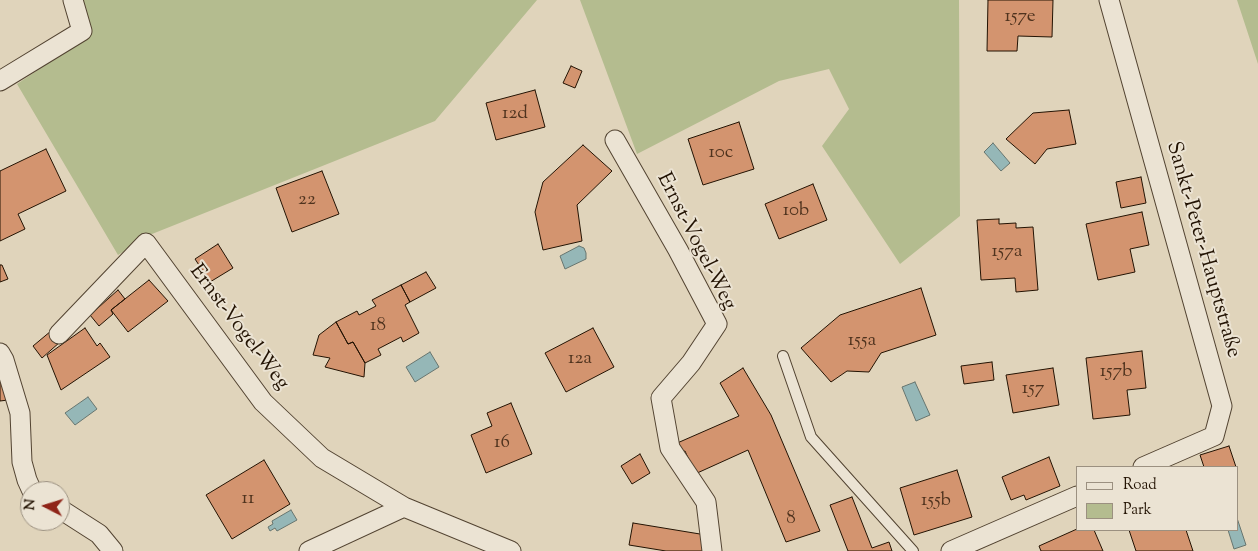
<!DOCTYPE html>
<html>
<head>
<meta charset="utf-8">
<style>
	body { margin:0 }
	#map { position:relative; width:1258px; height:551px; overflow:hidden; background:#e0d4bb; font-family:"Sorts Mill Goudy",serif }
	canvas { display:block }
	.legend { position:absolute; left:1076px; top:466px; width:162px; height:65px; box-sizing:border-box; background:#ebe3d3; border:1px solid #9b9080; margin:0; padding:6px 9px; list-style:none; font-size:15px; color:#231303 }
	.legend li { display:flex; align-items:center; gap:10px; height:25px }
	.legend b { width:25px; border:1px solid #9b9080 }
	.north { position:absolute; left:20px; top:481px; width:50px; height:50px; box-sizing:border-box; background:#ebe3d3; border:1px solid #9b9080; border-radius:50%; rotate:275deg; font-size:14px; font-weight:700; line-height:20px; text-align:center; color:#231303 }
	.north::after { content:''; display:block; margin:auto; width:18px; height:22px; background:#8f2418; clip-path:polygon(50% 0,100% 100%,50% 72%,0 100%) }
</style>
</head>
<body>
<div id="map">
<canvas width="1258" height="551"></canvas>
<ul class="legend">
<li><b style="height:6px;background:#ebe3d3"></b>Road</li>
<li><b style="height:14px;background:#b4bc8f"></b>Park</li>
</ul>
<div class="north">N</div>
</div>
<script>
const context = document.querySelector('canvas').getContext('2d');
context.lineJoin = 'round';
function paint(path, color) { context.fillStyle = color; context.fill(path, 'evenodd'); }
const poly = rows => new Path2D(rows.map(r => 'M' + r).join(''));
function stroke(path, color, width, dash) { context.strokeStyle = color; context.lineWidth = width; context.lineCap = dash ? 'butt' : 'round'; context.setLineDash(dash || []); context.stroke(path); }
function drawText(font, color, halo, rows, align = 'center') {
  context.font = font + ' "Sorts Mill Goudy",serif'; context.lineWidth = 4; context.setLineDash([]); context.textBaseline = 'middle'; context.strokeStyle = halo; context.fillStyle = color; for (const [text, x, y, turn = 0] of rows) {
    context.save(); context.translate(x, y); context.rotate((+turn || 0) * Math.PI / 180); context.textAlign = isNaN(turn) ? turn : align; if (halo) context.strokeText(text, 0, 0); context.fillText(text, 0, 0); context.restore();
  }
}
const green = poly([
	[77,0,537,0,435,121,152,234,118,255,17,84,90,35],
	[580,0,959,0,960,216,900,264,822,146,849,109,829,69,779,81,637,154],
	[1237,0,1258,0,1258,64]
]);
const water = poly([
	[993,143,1010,163,1001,171,984,152,993,143],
	[579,246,584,248,586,253,586,259,565,269,560,256,579,246],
	[430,352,439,367,415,382,406,367,430,352],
	[915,382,930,415,916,421,902,387,915,382],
	[88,397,97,409,75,425,65,413,88,397],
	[291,510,297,520,277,531,275,528,270,531,268,527,273,524,272,521,291,510],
	[1237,518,1246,545,1234,549,1228,530,1237,530,1237,518]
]);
const building = poly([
	[988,0,1053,0,1052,37,1018,36,1017,51,987,51,988,0],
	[571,66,582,71,575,88,563,83,571,66],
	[535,90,545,127,496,140,486,103,535,90],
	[1069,110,1076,144,1047,149,1035,164,1006,139,1033,113,1069,110],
	[739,122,754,169,703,185,688,139,739,122],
	[583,145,612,171,577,205,582,241,543,250,535,212,543,182,583,145],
	[46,149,66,191,18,214,25,229,0,241,0,171,46,149],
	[322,171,339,214,292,232,276,188,322,171],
	[1141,177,1146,203,1121,208,1116,182,1141,177],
	[813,184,827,220,779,239,765,204,813,184],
	[1142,212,1149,245,1130,249,1135,272,1098,280,1086,224,1142,212],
	[999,219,999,224,1016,223,1016,228,1033,227,1038,290,1016,292,1015,278,981,280,977,220,999,219],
	[218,244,233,268,210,282,195,259,218,244],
	[0,265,2,265,8,279,0,282,0,265],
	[426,272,436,288,410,302,401,285,426,272],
	[149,280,168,301,128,332,111,310,149,280],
	[401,285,410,302,405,305,419,333,403,342,401,337,378,349,381,355,365,363,353,342,348,344,336,322,357,311,359,315,376,306,372,300,401,285],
	[921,288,936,335,881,353,869,372,847,371,831,382,801,348,840,315,921,288],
	[118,290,125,299,111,310,113,314,99,326,90,315,118,290],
	[336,322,348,344,353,342,365,363,364,377,325,367,330,358,313,355,319,335,336,322],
	[85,328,97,346,100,343,110,357,61,390,47,355,85,328],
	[593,328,614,367,566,392,545,353,593,328],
	[51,331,60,342,42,358,33,346,51,331],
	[1142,351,1146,388,1127,390,1130,415,1093,419,1086,358,1142,351],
	[992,362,994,380,964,384,961,366,992,362],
	[743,368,771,415,820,531,786,542,748,450,695,474,685,451,679,453,675,444,739,416,720,383,743,368],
	[1053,368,1059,405,1013,413,1006,375,1053,368],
	[0,373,8,400,0,401,0,373],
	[511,403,532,454,486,473,471,435,492,426,487,413,511,403],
	[1229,446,1236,467,1204,467,1200,455,1229,446],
	[640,454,650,473,632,484,621,466,640,454],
	[1049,457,1060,486,1026,500,1024,495,1011,500,1002,477,1049,457],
	[264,460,290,504,232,539,206,495,264,460],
	[957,470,972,517,914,535,900,488,957,470],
	[852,497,872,548,889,542,892,551,848,551,830,505,852,497],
	[633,523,706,535,703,551,666,551,629,545,633,523],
	[1077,529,1094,530,1103,551,1041,551,1039,546,1077,529],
	[1129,530,1186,530,1193,551,1136,551,1129,530]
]);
const lane = poly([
	[783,356,811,437,913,551]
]);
const street = poly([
	[1109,0,1222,406,1214,436,1143,467],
	[0,81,82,31,73,0],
	[615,140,678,250,717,324,691,363,661,398,670,448,706,502,712,551],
	[59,334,146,243,263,402,322,458,404,507,511,551],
	[0,353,4,360,20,413,22,462,27,480,32,491],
	[60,509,99,534,113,551],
	[309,551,404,507],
	[951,551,1077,496]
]);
const numberNames = [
	["157e",1020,18],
	["12d",515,115],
	["10c",721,154],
	["22",307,201],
	["10b",796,212],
	["157a",1007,253],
	["18",378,327],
	["155a",862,342],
	["12a",580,360],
	["157b",1116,373],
	["157",1033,390],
	["16",502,444],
	["11",248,500],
	["155b",936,502],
	["8",791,520]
];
const streetNames = [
	["Ernst-Vogel-Weg",695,242,63],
	["Sankt-Peter-Hauptstraße",1202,250,74],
	["Ernst-Vogel-Weg",238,328,53]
];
paint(green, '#b4bc8f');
paint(water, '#95b7b7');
stroke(water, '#67756f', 1);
paint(building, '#d3946f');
stroke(building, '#231303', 1);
stroke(lane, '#524331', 12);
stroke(street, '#524331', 21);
stroke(lane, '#ebe3d3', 10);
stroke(street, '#ebe3d3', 19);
drawText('19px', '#4f331e', null, numberNames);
drawText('21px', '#231303', '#ebe3d3', streetNames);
</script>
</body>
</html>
